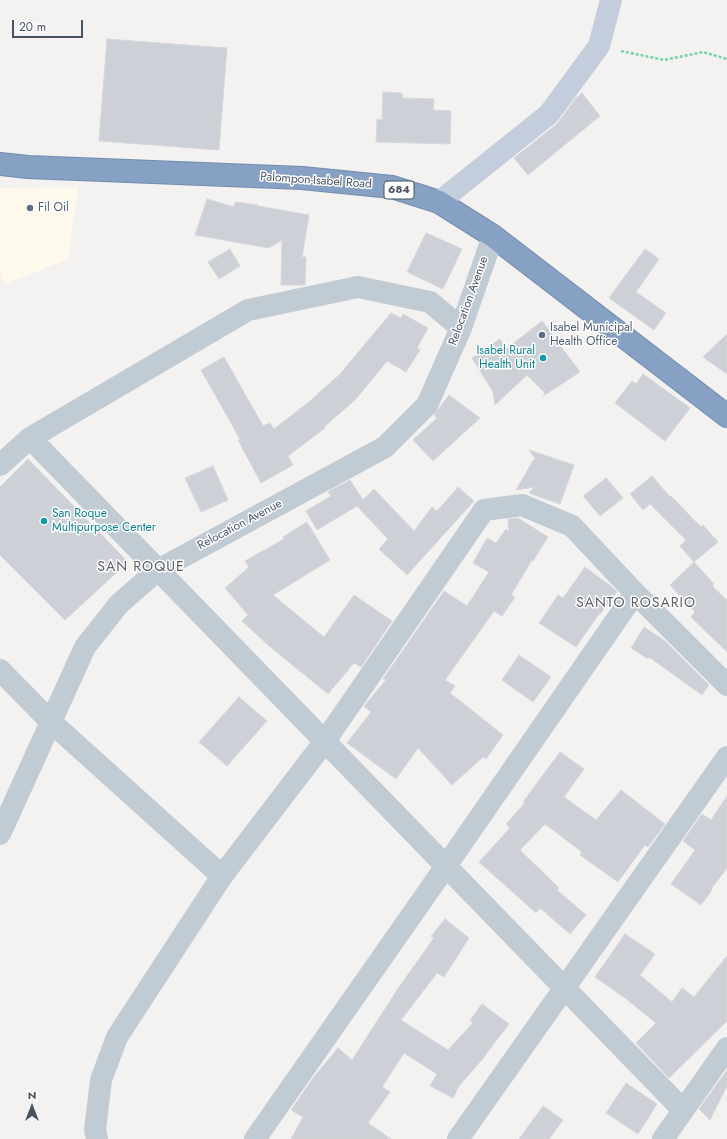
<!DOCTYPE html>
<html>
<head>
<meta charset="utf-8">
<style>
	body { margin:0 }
	#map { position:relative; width:727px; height:1139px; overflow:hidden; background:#f4f1f1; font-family:Jost,sans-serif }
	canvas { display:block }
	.north { position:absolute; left:12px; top:1087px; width:40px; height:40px; -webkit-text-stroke:3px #fff; paint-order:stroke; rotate:0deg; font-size:11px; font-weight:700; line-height:16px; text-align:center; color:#475361 }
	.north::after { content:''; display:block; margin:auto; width:14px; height:18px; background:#475361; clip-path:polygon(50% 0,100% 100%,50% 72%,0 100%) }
	.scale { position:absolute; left:12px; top:20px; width:71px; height:18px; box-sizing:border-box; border:2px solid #475361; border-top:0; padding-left:5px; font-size:12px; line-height:14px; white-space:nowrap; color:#475361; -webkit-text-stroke:3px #fff; paint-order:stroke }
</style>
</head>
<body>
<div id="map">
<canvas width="727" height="1139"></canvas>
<div class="north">N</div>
<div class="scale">20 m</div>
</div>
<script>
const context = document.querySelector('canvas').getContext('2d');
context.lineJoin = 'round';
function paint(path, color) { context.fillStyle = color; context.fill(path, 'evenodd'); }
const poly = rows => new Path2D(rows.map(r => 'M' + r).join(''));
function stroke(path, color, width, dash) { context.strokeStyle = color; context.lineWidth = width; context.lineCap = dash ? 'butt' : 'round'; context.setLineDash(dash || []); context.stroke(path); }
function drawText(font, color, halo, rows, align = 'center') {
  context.font = font + ' Jost,sans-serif'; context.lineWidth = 3; context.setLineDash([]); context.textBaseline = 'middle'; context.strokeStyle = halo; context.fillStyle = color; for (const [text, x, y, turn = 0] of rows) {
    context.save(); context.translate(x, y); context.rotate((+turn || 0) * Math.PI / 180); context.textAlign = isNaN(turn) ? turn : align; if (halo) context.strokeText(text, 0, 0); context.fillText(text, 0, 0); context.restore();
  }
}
const commercial = poly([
	[78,187,68,259,5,284,0,271,0,188]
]);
const building = poly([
	[107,39,227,48,219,150,99,141,107,39],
	[383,92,402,93,402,98,434,99,433,110,451,111,450,144,376,142,377,119,382,120,383,92],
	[582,93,600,116,528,175,514,158,557,124,576,98,582,93],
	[207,199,234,207,235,202,258,205,258,206,309,215,302,257,306,257,305,285,281,285,282,240,269,248,195,235,207,199],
	[426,233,462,249,443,289,407,272,426,233],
	[230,249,240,266,219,279,208,262,230,249],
	[645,249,659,259,636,292,666,313,654,330,609,298,645,249],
	[391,313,401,318,403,314,428,328,417,348,420,350,406,372,387,361,356,399,324,427,325,428,288,456,293,465,261,483,238,440,240,439,201,370,224,357,263,426,270,423,274,429,310,401,340,374,391,313],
	[542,321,580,372,543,396,545,393,527,375,495,405,493,392,472,358,500,339,506,349,542,321],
	[727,334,727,374,703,357,727,334],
	[643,374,690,408,665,441,615,403,632,381,636,384,643,374],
	[449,395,480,418,433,461,413,440,437,418,434,415,449,395],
	[529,450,574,465,560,504,529,493,534,487,516,490,534,459,536,460,529,450],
	[28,459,128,562,65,620,0,555,0,487,28,459],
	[213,466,228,500,201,512,185,478,213,466],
	[652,476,670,497,671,496,701,527,703,525,718,542,694,562,680,546,686,540,650,504,643,510,630,494,652,476],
	[606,478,623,498,600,516,583,496,606,478],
	[350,480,363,500,374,489,414,531,432,507,437,511,458,487,474,501,407,575,379,549,388,539,357,506,317,530,306,511,331,496,328,492,329,491,350,480],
	[518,518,548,537,533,561,532,560,511,595,515,597,502,616,494,611,445,680,455,686,450,693,503,735,486,759,483,757,452,785,418,748,396,779,347,743,371,712,364,706,386,680,383,679,444,591,467,606,489,572,473,563,487,538,496,543,506,529,509,532,508,519,518,518],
	[307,522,330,560,273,595,324,637,354,595,392,621,361,667,354,663,328,694,268,645,242,621,248,615,225,588,249,567,245,561,284,539,283,537,307,522],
	[694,562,714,584,712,586,727,600,727,652,691,617,695,612,670,585,694,562],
	[585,567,612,587,617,592,600,614,599,614,576,647,539,623,558,595,563,598,585,567],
	[644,627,665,641,709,685,702,695,649,657,648,659,631,648,644,627],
	[519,655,551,677,533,702,502,680,519,655],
	[239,697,267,721,227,766,199,742,239,697],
	[560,752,584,769,564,797,596,820,621,790,665,824,648,847,645,845,618,882,580,855,582,852,545,824,520,850,559,888,557,890,586,915,570,934,540,908,536,913,479,862,510,828,506,824,525,803,523,802,560,752],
	[727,796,727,868,711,889,712,890,701,905,671,884,695,850,683,841,702,814,711,820,727,796],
	[445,919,469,938,444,977,437,973,401,1020,448,1050,473,1023,470,1020,482,1004,509,1024,486,1054,486,1055,459,1086,453,1098,430,1086,437,1074,404,1053,382,1087,390,1092,368,1123,391,1139,291,1139,303,1117,291,1110,313,1078,338,1048,352,1060,399,987,434,938,431,936,445,919],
	[625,934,655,954,640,975,672,1002,682,988,694,997,727,956,727,1021,669,1078,636,1043,656,1023,625,998,595,977,625,934],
	[727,1070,727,1086,710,1120,699,1109,727,1070],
	[626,1083,657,1104,638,1134,606,1113,626,1083],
	[543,1106,563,1120,549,1139,519,1139,543,1106]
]);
const path = poly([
	[621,51,664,60,703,52,727,59]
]);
const street = poly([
	[30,438,683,1110],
	[0,465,30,438,248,310,358,287,430,302,461,328],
	[0,670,51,722,222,876],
	[0,834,85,647,119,604,158,570,385,447,427,405,461,328,493,236],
	[97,1139,95,1130,101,1080,117,1037,222,876,325,741,484,510,522,505,572,526,635,593,727,685],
	[255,1139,446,866,635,593],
	[458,1139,727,757],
	[663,1139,727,1048]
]);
const secondary = poly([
	[439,202,549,114,599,46,611,0]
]);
const highway = poly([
	[0,164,28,167,302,178,392,187,439,202,493,236,727,416]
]);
const markers = [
	[30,208,4,"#5c6f8a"],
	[542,335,4,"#5c6f8a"],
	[543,358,4,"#0f9aa8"],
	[44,521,4,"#0f9aa8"]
];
const shields = [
	[399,190,30]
];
const shieldNames = [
	["684",399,190]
];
const streetNames = [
	["Palompon-Isabel Road",316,181,4],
	["Relocation Avenue",469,301,-70],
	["Relocation Avenue",240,525,-28]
];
const serviceNames = [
	["Fil Oil",38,208],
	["Isabel Municipal",550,328],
	["Health Office",550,342]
];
const cultureNames = [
	["Isabel Rural",535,351],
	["Health Unit",535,365],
	["San Roque",52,514,"left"],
	["Multipurpose Center",52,528,"left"]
];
const quarterNames = [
	["SAN ROQUE",141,568],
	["SANTO ROSARIO",636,604]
];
paint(commercial, '#fef9eb');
paint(building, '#cdd0d6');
stroke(building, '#d5d7dd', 1);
stroke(highway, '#718caf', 24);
stroke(path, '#73d4a9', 2.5, [3, 2]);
stroke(street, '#c1cbd4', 22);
stroke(secondary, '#c3cddb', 22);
stroke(highway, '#86a1c3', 22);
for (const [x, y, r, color] of markers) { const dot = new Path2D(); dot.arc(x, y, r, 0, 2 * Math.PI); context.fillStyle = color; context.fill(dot); stroke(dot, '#fff', 1.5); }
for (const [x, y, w] of shields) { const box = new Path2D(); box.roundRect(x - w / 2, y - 9, w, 18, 3); context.fillStyle = '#fff'; context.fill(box); stroke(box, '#475361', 1); }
drawText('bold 11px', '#475361', null, shieldNames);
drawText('12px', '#475361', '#fff', streetNames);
drawText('12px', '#4e5e75', '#fff', serviceNames, 'left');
drawText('12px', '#0d838f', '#fff', cultureNames, 'right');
context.letterSpacing = '1px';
drawText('14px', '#5d6167', '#fff', quarterNames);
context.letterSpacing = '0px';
</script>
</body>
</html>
